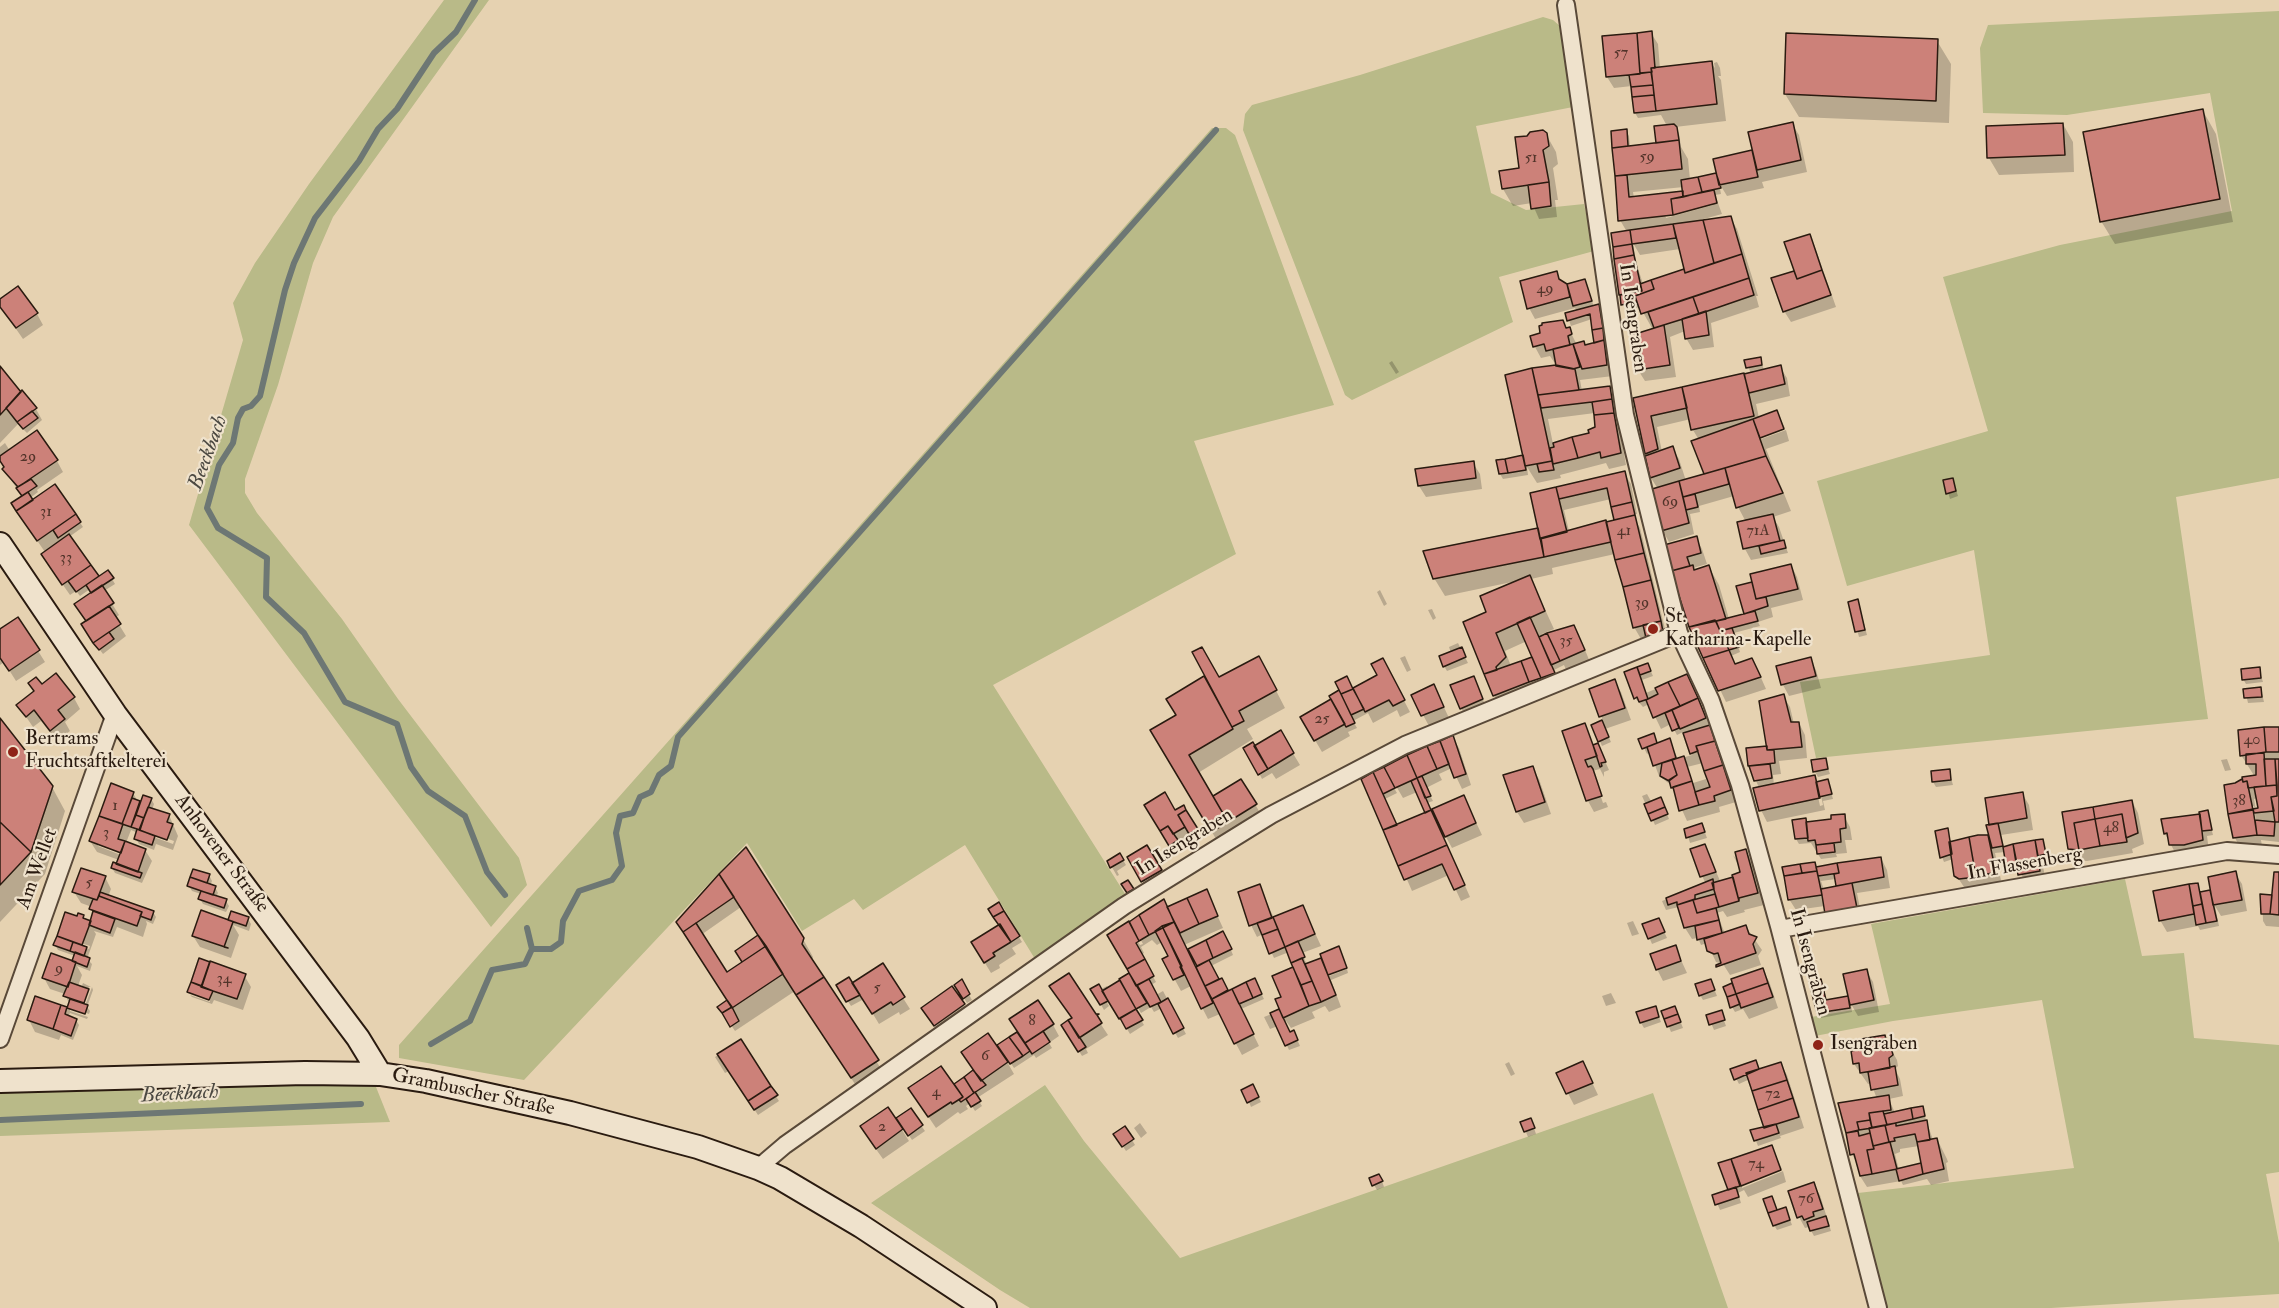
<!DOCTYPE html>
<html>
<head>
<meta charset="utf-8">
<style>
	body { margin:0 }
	canvas { display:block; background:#e6d2b1 }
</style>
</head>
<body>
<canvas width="2279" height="1308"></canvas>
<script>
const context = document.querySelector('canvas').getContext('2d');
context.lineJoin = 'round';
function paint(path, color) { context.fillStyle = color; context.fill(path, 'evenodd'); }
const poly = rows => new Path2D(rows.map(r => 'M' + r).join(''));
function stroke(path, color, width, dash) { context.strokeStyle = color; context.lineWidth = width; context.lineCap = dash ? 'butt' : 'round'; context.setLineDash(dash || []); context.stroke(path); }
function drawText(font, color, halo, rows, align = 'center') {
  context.font = font + ' "IM FELL Double Pica",serif'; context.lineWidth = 4.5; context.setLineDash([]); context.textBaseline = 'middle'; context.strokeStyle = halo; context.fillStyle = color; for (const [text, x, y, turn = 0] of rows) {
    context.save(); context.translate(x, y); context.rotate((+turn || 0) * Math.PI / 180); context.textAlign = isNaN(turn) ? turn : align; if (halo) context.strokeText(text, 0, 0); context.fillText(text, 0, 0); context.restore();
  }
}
const green = poly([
	[444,0,489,0,333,217,313,263,278,385,245,479,245,493,257,513,342,619,398,699,519,858,527,885,491,927,189,525,243,340,233,303,255,263,309,184],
	[2279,11,2279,478,2176,497,2208,719,1816,758,1800,682,1990,655,1974,550,1847,586,1817,481,1988,431,1943,277,2060,245,2232,211,2210,93,2067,115,1983,113,1980,48,1988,25],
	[1543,17,1553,20,1561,27,1573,107,1476,126,1491,193,1526,210,1584,204,1594,251,1499,277,1513,322,1352,400,1345,395,1243,130,1245,114,1252,105,1360,75],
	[1212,128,1226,128,1235,135,1334,405,1194,441,1236,554,993,685,1127,897,1035,959,965,845,863,910,854,899,802,931,747,843,524,1080,399,1058,399,1045],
	[2125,879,2142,956,2184,953,2194,1038,2279,1045,2279,1172,2266,1174,2279,1243,2279,1294,2051,1308,1885,1308,1858,1193,2074,1168,2042,1000,1893,1021,1815,1036,1811,1017,1890,1004,1871,924],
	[312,1083,376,1087,390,1122,0,1136,0,1093],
	[1045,1085,1084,1141,1180,1258,1653,1093,1728,1308,1030,1308,1000,1290,871,1203]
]);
const shadow = poly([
	[1651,33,1658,44,1660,69,1711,63,1715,68,1714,63,1717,62,1720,68,1721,76,1718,76,1721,80,1726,121,1675,127,1679,133,1681,147,1688,159,1690,180,1718,174,1715,160,1754,151,1792,124,1799,135,1807,172,1762,182,1764,188,1727,196,1719,183,1721,194,1715,195,1722,214,1704,219,1705,221,1730,217,1737,229,1758,296,1756,296,1759,307,1711,323,1714,347,1693,350,1686,338,1685,331,1670,337,1676,377,1645,381,1638,370,1653,330,1640,307,1626,310,1624,306,1632,304,1632,301,1620,294,1627,232,1620,220,1612,133,1626,131,1629,136,1630,147,1657,144,1667,126,1661,115,1638,118,1635,113,1632,86,1614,88,1607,77,1604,37],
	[1684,187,1685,198,1634,198,1633,192],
	[1713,203,1713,205,1666,218,1665,215],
	[1633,243,1640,255,1680,249,1687,276,1643,284,1636,262],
	[1937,41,1951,64,1949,123,1799,117,1785,94],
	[2203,111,2216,134,2233,222,2115,244,2101,221],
	[2063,124,2073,142,2074,172,1999,175,1989,158],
	[1546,134,1556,152,1558,164,1553,168,1558,200,1555,200,1557,217,1539,219,1532,203,1513,206,1503,189],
	[1809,235,1815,247,1836,307,1791,322,1784,311,1773,279,1796,272],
	[1556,273,1561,282,1566,285,1585,280,1594,307,1599,306,1602,311,1606,346,1610,353,1613,376,1580,380,1582,391,1609,388,1616,399,1616,420,1619,426,1626,465,1609,469,1606,463,1560,475,1561,478,1537,483,1527,467,1528,475,1503,479,1500,474,1525,457,1532,369,1559,366,1558,361,1554,362,1550,356,1541,358,1535,347,1542,334,1562,321,1567,329,1569,329,1577,345,1585,346,1595,344,1592,319,1571,326,1569,320,1577,311,1575,308,1535,319,1529,308],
	[1595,413,1597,428,1591,434,1553,444,1548,419],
	[0,300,37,314,43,325,23,339,5,313],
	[1760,358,1764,370,1780,367,1787,378,1790,396,1756,404,1759,418,1777,412,1785,428,1761,435,1761,439,1786,430,1789,441,1766,449,1791,511,1773,517,1779,527,1788,553,1751,560,1745,549,1739,524,1746,522,1738,507,1734,496,1699,506,1700,512,1690,514,1694,534,1669,542,1663,531,1654,490,1658,489,1651,478,1635,399,1751,374,1746,361],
	[1691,419,1693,430,1699,440,1706,475,1686,481,1679,459,1672,448,1662,452,1657,427],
	[1392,361,1399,372,1396,374,1389,363],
	[0,367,36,409,42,420,27,433,18,424,0,443],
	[5,443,10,451,57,461,63,472,37,490,38,492,30,498,32,502,55,486,83,527,69,537,99,578,108,572,115,584,104,591,119,615,115,618,126,636,103,654,89,636,87,622,92,593,90,589,80,596,76,591,70,595,49,565,45,552,25,523,23,497,11,480,2,462,0,463,0,447],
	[1473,463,1480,474,1482,489,1426,497,1419,486,1417,471],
	[1624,473,1631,484,1637,514,1635,514,1636,521,1640,528,1666,633,1641,639,1634,627,1615,554,1552,568,1553,574,1531,579,1554,629,1542,634,1542,636,1580,638,1590,662,1567,672,1564,665,1554,670,1560,684,1501,706,1494,695,1488,613,1512,582,1445,596,1434,578,1540,536,1531,494],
	[1611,499,1615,520,1607,524,1569,531,1564,510],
	[1527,641,1535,665,1511,666,1505,651],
	[1953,480,1958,496,1950,499,1945,482],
	[1696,538,1702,549,1707,564,1693,568,1695,571,1709,567,1719,585,1729,619,1746,615,1738,587,1754,584,1791,565,1797,577,1803,600,1771,608,1773,617,1758,622,1760,626,1734,633,1740,652,1731,656,1735,665,1758,671,1766,689,1726,702,1690,627,1673,570],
	[1380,590,1387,604,1384,606,1377,592],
	[1858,601,1867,635,1859,637,1850,603],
	[1432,609,1436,618,1433,620,1428,610],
	[18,619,45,662,16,681,4,662,0,665,0,631],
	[1458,643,1468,663,1447,671,1444,666,1451,653,1449,647],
	[1405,656,1411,670,1407,672,1400,658],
	[1810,659,1816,670,1821,688,1789,696,1783,685,1778,668],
	[1648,665,1653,676,1642,680,1646,693,1686,676,1693,687,1715,738,1736,802,1719,807,1720,812,1687,821,1671,785,1659,776,1650,752,1647,754,1640,740,1656,740,1657,744,1669,740,1678,759,1692,755,1683,732,1677,735,1671,724,1661,729,1649,704,1643,707,1635,698,1626,672],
	[1703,763,1710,784,1708,785,1706,779,1693,783,1687,767],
	[2259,669,2263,682,2246,684,2243,679],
	[1389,672,1410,712,1400,717,1397,710,1373,723,1368,713,1353,721,1357,728,1348,732,1350,736,1322,752,1302,718,1333,700,1331,696,1341,690,1353,689],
	[1268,675,1285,708,1247,729,1253,739,1198,773,1213,798,1241,781,1262,816,1222,849,1152,731,1178,715,1168,699,1206,677,1219,679],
	[1473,677,1488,711,1467,719,1461,708],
	[1614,681,1621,692,1631,720,1605,729,1611,742,1602,746,1593,726,1603,721,1591,690],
	[42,686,74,698,80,709,65,722,70,731,57,741,41,721,33,727,18,705],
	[1434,686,1449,718,1429,726,1423,715],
	[2261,689,2264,702,2248,703,2245,690],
	[1783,696,1790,707,1794,724,1799,723,1805,735,1807,758,1779,761,1781,774,1773,775,1774,785,1814,777,1818,783,1828,781,1833,799,1823,801,1825,810,1767,822,1761,810,1759,788,1750,766,1769,747],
	[1816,787,1819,787,1823,805,1820,806],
	[0,721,52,787,65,811,45,874,0,922],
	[2279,729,2279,842,2261,840,2262,846,2241,849,2235,838,2235,785,2255,777,2241,755],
	[2258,798,2260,809,2256,810,2254,799],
	[2251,806,2254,806,2256,822,2253,822],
	[1280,732,1300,765,1276,779,1272,773,1262,779,1260,775,1275,766,1254,747],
	[1564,732,1600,750,1609,770,1604,772,1604,777,1600,769,1592,771,1603,803,1606,802,1608,807,1594,812,1588,801],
	[1452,737,1459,748,1471,785,1462,789,1452,768,1439,774,1442,780,1426,788,1433,801,1427,803,1442,832,1464,797,1482,835,1452,848,1446,837,1444,838,1470,897,1461,901,1449,875,1412,891,1363,779],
	[1396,786,1403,798,1417,792,1427,813,1397,826,1385,799,1397,793,1394,788],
	[2227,759,2231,770,2225,771,2221,760],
	[1825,760,1830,774,1818,777,1815,772],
	[1532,768,1539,779,1551,814,1524,823,1517,812,1505,776],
	[1949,771,1953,785,1936,787,1933,782],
	[133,793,138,802,151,799,154,804,152,810,169,815,178,836,173,850,156,844,154,850,139,844,136,839,138,833,131,830,126,843,145,850,152,861,142,883,115,873,112,868,119,860,97,852,90,841],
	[148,832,174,841,173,844,148,835],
	[98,843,127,854,126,857,98,846],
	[2022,793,2029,805,2033,830,2001,835,2004,847,2042,840,2048,859,2042,861,2046,882,2026,885,2019,869,2010,870,2005,852,1995,853,2001,880,1998,884,1966,890,1956,875,1953,859,1944,862,1942,857,1947,830,1951,843,1990,836,1988,826],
	[1647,794,1652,803,1663,804,1669,819,1655,825,1642,796],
	[2132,801,2138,813,2144,844,2132,849,2133,853,2087,861,2076,860,2069,848],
	[1146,805,1175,812,1183,807,1199,834,1173,850],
	[2207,812,2213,835,2207,836,2209,851,2177,856,2165,834],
	[1844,816,1850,827,1852,840,1845,840,1847,853,1836,854,1837,857,1821,859,1811,843,1799,844,1796,839,1794,821,1807,823,1833,820],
	[1686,830,1704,830,1707,838,1690,843],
	[1705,846,1721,883,1742,873,1733,855,1738,861,1746,850,1752,862,1764,905,1744,910,1745,912,1727,917,1723,911,1717,913,1725,934,1746,927,1762,950,1758,956,1761,965,1730,975,1723,964,1716,962,1707,943,1701,945,1698,938,1692,939,1685,928,1679,907,1666,910,1662,901,1706,884,1702,876],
	[1147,847,1167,882,1149,893,1129,858],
	[1120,855,1126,865,1117,871,1119,875,1117,876,1109,862],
	[1881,858,1887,870,1890,888,1857,893,1862,919,1825,906,1796,910,1789,899,1784,868,1814,863,1817,868],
	[1836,879,1838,887,1824,890,1821,881],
	[2235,873,2242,884,2247,911,2221,916,2215,906,2219,926,2200,930,2198,926,2167,932,2160,920,2155,892,2197,884,2201,894,2210,892,2213,897],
	[2279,874,2279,927,2266,926,2263,921,2262,895,2273,900],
	[209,875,212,881,210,886,215,887,218,893,216,897,226,901,229,906,226,912,203,904,200,899,201,894,192,891,189,886],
	[721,875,803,939,813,957,812,961,887,1078,862,1095,795,991,735,1031,719,1007,728,1001,678,922],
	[741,907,759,936,744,962,726,974,701,935],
	[105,877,111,889,108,897,153,912,156,917,153,924,146,921,147,924,143,937,117,927,113,937,94,931,96,934,87,959,92,964,90,971,77,966,82,975,78,986,81,988,83,983,91,987,89,987,80,1010,83,1011,92,987,93,990,87,1007,90,1011,89,1014,70,1008,70,1011,88,1017,87,1019,70,1013,68,1017,76,1020,79,1025,73,1040,61,1035,59,1040,35,1032,29,1020,36,998,68,1009,70,1002,68,1001,65,994,50,989,44,978,75,963,75,956,58,950,55,945,66,914,78,918,83,916,86,921,92,923,94,915,92,907,81,903,74,892],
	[65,938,90,946,89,949,65,941],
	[1259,886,1274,918,1303,907,1321,946,1302,953,1307,965,1323,959,1329,976,1347,969,1348,973,1331,980,1341,1007,1329,1012,1325,1006,1312,1012,1315,1018,1291,1028,1286,1021,1284,1022,1290,1033,1296,1037,1300,1046,1289,1050,1278,1026,1270,1029,1264,1017,1279,1011,1284,1016,1283,998,1297,973,1289,952,1274,958,1263,934,1257,937,1251,925],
	[1206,891,1223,928,1184,945,1199,974,1201,973,1190,949,1226,938,1233,955,1211,966,1219,981,1221,979,1228,992,1257,985,1264,999,1241,1009,1259,1046,1242,1055,1220,1014,1208,1019,1191,986,1181,991,1164,960,1170,957,1162,942,1157,945,1152,940,1141,947,1144,953,1141,955,1156,982,1151,985,1156,995,1163,991,1186,1034,1178,1038,1162,1008,1154,1012,1151,1007,1141,1013,1121,979,1131,973,1128,924,1140,945,1143,944,1131,922],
	[998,904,1022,942,1012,948,1016,954,999,965,1000,968,991,973,973,943,1000,926],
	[248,919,251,924,249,931,233,925,239,935,231,958,200,947,193,936,231,923,230,920],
	[1633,921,1639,934,1632,936,1627,923],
	[1644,925,1661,925,1667,938,1652,944],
	[1675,947,1687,973,1663,981,1657,969],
	[200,960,244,975,251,987,243,1010,214,1000,212,1004,192,997,190,995,210,1002,210,999,189,991],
	[1762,970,1769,981,1778,1008,1749,1019,1743,1009,1735,1012,1732,1007,1732,985,1735,991],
	[1866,970,1873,982,1879,1012,1858,1016,1851,1004,1852,1012,1821,1018,1818,1012,1820,981,1827,1001,1850,998],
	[1068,975,1108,1035,1086,1049,1088,1053,1082,1056,1063,1025,1074,1019],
	[962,982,972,1000,967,1003,956,985],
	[1119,982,1144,1025,1130,1034,1104,990,1101,992,1109,1006,1104,1010,1092,989,1101,989,1107,986,1109,989],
	[852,984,903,998,910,1009,900,1015,899,1012,879,1024,864,999,851,1006,838,986],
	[1713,986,1717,996,1703,1000,1700,995],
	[1611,993,1616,1003,1606,1006,1602,996],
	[964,1005,970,1016,941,1036,930,1019],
	[1655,1007,1661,1022,1644,1028,1641,1023],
	[1675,1008,1683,1028,1671,1032,1663,1012],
	[1722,1015,1726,1026,1714,1030,1708,1016],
	[1053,1025,1059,1036,1049,1043,1052,1048,1036,1058,1034,1055,1014,1068,1008,1059,1006,1060,1014,1074,977,1098,982,1106,975,1111,970,1103,966,1106,968,1109,960,1114,958,1112,936,1128,917,1100,958,1093,960,1092,956,1085,1004,1054,999,1046,1019,1033],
	[1884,1037,1897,1060,1898,1066,1895,1069,1900,1079,1903,1096,1889,1099,1895,1113,1922,1108,1933,1140,1937,1139,1947,1159,1948,1162,1946,1163,1949,1181,1931,1185,1927,1179,1903,1185,1901,1181,1867,1187,1860,1176,1858,1165,1852,1154,1840,1104,1877,1099,1871,1083,1868,1084,1854,1064,1858,1051],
	[1919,1146,1923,1171,1899,1170,1895,1154,1900,1152,1900,1149],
	[740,1041,779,1101,758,1115,729,1071,725,1073,715,1057],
	[1509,1062,1515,1074,1511,1076,1505,1064],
	[1583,1063,1598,1095,1574,1105,1558,1074],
	[1781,1064,1787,1075,1804,1128,1780,1136,1781,1138,1758,1146,1752,1131,1766,1128,1750,1079,1739,1084,1732,1070,1759,1070],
	[1255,1090,1261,1102,1251,1107,1249,1102],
	[910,1110,925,1131,912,1140,904,1128,902,1130,909,1141,883,1159,868,1138],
	[1140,1123,1147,1133,1141,1138,1134,1128],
	[1522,1123,1533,1125,1536,1134,1528,1137],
	[1125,1128,1135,1145,1126,1151,1118,1139],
	[1772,1147,1782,1169,1742,1184,1742,1188,1783,1171,1786,1182,1748,1197,1744,1190,1738,1193,1741,1203,1720,1210,1714,1196,1729,1191,1720,1164],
	[1382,1181,1384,1187,1377,1190,1374,1185],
	[1813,1184,1820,1195,1831,1231,1814,1236,1809,1227,1805,1228,1799,1217],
	[1777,1212,1788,1214,1792,1225,1777,1230,1774,1225]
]);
const stream = poly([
	[475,0,456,32,434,53,397,109,378,129,359,161,315,218,294,263,285,290,260,396,251,406,243,409,238,418,233,443,219,465,207,508,218,528,267,558,266,597,304,633,345,702,397,724,411,767,428,791,465,816,487,872,505,895],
	[532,949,551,949,561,942,563,921,579,891,612,880,622,866,616,833,620,816,633,813,640,797,651,792,659,775,671,766,678,737,1216,130],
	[431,1044,470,1021,492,970,525,964,532,949,527,928],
	[0,1120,361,1104]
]);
const building = poly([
	[1652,31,1655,68,1651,68,1652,72,1640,73,1637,33,1652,31],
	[1637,33,1640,74,1606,77,1602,36,1637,33],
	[1786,33,1938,39,1936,101,1784,94,1786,33],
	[1712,61,1717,104,1656,111,1651,68,1712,61],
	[1651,72,1653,85,1631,87,1629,75,1651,72],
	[1653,85,1654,95,1632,97,1631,87,1653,85],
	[1654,95,1656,111,1634,113,1632,97,1654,95],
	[2203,109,2220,199,2100,222,2083,132,2203,109],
	[1793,122,1801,160,1757,170,1748,132,1793,122],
	[2063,123,2065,155,1987,158,1986,126,2063,123],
	[1674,124,1677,127,1679,140,1656,143,1654,126,1674,124],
	[1627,129,1628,146,1612,148,1611,131,1627,129],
	[1543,130,1547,133,1549,146,1543,150,1549,182,1502,189,1499,171,1519,168,1515,137,1527,136,1530,132,1543,130],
	[1679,140,1682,169,1615,176,1612,148,1679,140],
	[1752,150,1758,177,1719,185,1713,159,1752,150],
	[1716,173,1721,188,1702,192,1698,177,1716,173],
	[1627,175,1629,197,1683,191,1683,197,1671,199,1673,215,1618,221,1615,176,1627,175],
	[1698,177,1702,192,1683,197,1681,180,1698,177],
	[1549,182,1551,206,1531,209,1528,185,1549,182],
	[1714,190,1717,203,1673,215,1671,199,1714,190],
	[1731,216,1742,254,1714,263,1703,220,1731,216],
	[1703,220,1714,263,1685,273,1673,224,1703,220],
	[1673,224,1676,238,1632,244,1630,230,1673,224],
	[1630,230,1632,244,1613,247,1611,233,1630,230],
	[1810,234,1822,270,1797,279,1784,242,1810,234],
	[1632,244,1634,255,1614,259,1613,247,1632,244],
	[1742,254,1749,278,1641,314,1635,296,1654,289,1651,280,1684,269,1685,273,1742,254],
	[1634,255,1642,291,1619,295,1614,259,1634,255],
	[1822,270,1831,295,1783,312,1771,278,1794,271,1797,279,1822,270],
	[1557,271,1559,279,1567,284,1570,297,1527,309,1520,281,1557,271],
	[1749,278,1754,295,1699,314,1693,297,1749,278],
	[1585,279,1592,301,1573,306,1567,284,1585,279],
	[1651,280,1654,289,1635,296,1637,302,1621,305,1620,295,1642,291,1640,284,1651,280],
	[18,286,38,313,16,328,0,307,0,299,18,286],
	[1693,297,1699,314,1654,328,1648,312,1693,297],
	[1599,304,1603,328,1592,330,1590,314,1567,321,1565,313,1599,304],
	[1706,311,1709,335,1685,339,1682,319,1706,311],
	[1563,320,1566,328,1570,327,1572,334,1568,336,1570,345,1546,351,1544,344,1533,347,1530,336,1540,333,1539,326,1542,325,1542,323,1563,320],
	[1664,325,1670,365,1637,370,1632,335,1664,325],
	[1603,328,1604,340,1594,343,1592,330,1603,328],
	[1604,340,1607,365,1582,369,1573,344,1584,341,1585,345,1604,340],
	[1573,344,1580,367,1573,369,1556,366,1553,349,1573,344],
	[1761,357,1762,365,1746,368,1744,360,1761,357],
	[1556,365,1575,369,1579,390,1538,395,1532,368,1556,365],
	[1781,365,1785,384,1749,393,1744,374,1781,365],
	[0,366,21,392,0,415,0,366],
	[1532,368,1552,461,1525,466,1505,375,1532,368],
	[1744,373,1754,416,1691,430,1682,387,1744,373],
	[1610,386,1612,399,1592,402,1541,408,1538,395,1610,386],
	[1682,387,1687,408,1651,416,1658,449,1645,454,1633,398,1682,387],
	[22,390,37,408,17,422,6,408,22,390],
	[1612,399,1614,413,1594,415,1592,402,1612,399],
	[1777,410,1784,429,1760,438,1753,419,1777,410],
	[32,411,38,418,23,429,17,422,32,411],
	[1614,413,1621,453,1601,458,1600,452,1578,458,1572,437,1589,433,1588,430,1595,427,1594,415,1614,413],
	[1753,419,1766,456,1704,474,1691,441,1753,419],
	[37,430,58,460,18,487,2,469,4,467,0,461,0,456,37,430],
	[1572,437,1578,458,1553,464,1550,448,1554,447,1553,443,1572,437],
	[1673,446,1680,468,1650,478,1645,456,1673,446],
	[1523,455,1526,470,1508,473,1505,459,1523,455],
	[1766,456,1783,493,1736,508,1725,468,1766,456],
	[1505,459,1508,473,1499,474,1496,460,1505,459],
	[1474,461,1476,478,1418,486,1415,469,1474,461],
	[1552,461,1554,470,1539,472,1537,464,1552,461],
	[1725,468,1729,484,1683,497,1679,481,1725,468],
	[1625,471,1632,502,1611,507,1607,488,1559,499,1556,487,1625,471],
	[1953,478,1956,491,1946,494,1943,480,1953,478],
	[31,479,37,486,22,496,16,488,31,479],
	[1679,481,1689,523,1661,531,1652,489,1679,481],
	[55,484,76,514,37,541,16,511,55,484],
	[1556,487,1567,532,1540,539,1530,493,1556,487],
	[28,492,33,500,16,511,11,503,28,492],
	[1695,494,1698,507,1686,510,1683,497,1695,494],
	[1632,502,1635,515,1614,520,1611,507,1632,502],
	[76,514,81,522,58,538,53,530,76,514],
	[1773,514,1780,541,1743,549,1737,522,1773,514],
	[1635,515,1644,553,1615,560,1606,522,1635,515],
	[1606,520,1611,542,1544,557,1541,538,1606,520],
	[1538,528,1544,557,1433,579,1423,551,1538,528],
	[69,534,91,565,62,585,41,554,69,534],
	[1697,536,1701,553,1687,557,1690,566,1671,571,1664,545,1697,536],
	[1784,540,1786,548,1761,554,1759,546,1784,540],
	[1644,553,1651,580,1623,587,1615,560,1644,553],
	[1791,564,1798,589,1756,599,1750,574,1791,564],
	[91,565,99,576,76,592,68,581,91,565],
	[1693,565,1694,570,1709,565,1726,619,1689,627,1671,571,1693,565],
	[108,570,114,578,91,593,86,585,108,570],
	[1530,575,1545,611,1496,633,1506,657,1496,667,1497,670,1484,674,1463,622,1486,612,1480,596,1530,575],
	[1651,580,1661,621,1633,628,1623,587,1651,580],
	[1752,582,1756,599,1766,597,1768,606,1744,614,1736,586,1752,582],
	[102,585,114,603,86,621,74,604,102,585],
	[1858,599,1865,630,1855,632,1848,602,1858,599],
	[109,606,121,624,93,643,81,624,109,606],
	[1755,611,1758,621,1720,631,1716,621,1755,611],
	[18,617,40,650,9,671,0,658,0,629,18,617],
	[1530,617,1555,673,1541,678,1517,623,1530,617],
	[1715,620,1729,650,1703,658,1689,627,1715,620],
	[1661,621,1663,632,1646,638,1643,625,1661,621],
	[1574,625,1585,650,1560,661,1547,633,1574,625],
	[1732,628,1739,647,1729,650,1720,631,1732,628],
	[109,632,114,639,99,650,93,643,109,632],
	[1547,633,1560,661,1551,665,1539,637,1547,633],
	[1202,647,1219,677,1259,656,1277,690,1239,711,1244,721,1232,727,1192,652,1202,647],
	[1462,647,1466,657,1443,667,1439,656,1462,647],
	[1729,650,1735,664,1752,658,1761,677,1718,691,1703,658,1729,650],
	[1532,657,1541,678,1529,682,1521,661,1532,657],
	[1811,657,1816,676,1781,685,1776,666,1811,657],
	[1383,658,1405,700,1393,706,1389,700,1365,712,1353,688,1377,675,1371,664,1383,658],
	[1521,661,1529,682,1493,696,1484,674,1521,661],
	[1648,663,1651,671,1640,675,1637,667,1648,663],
	[1637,667,1648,699,1639,702,1637,697,1634,699,1624,672,1637,667],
	[2260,667,2261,678,2242,680,2241,669,2260,667],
	[56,673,75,697,58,710,65,719,50,731,34,710,26,717,16,705,34,691,28,683,36,677,42,684,56,673],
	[1687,674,1698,698,1680,706,1668,682,1687,674],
	[1204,676,1233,729,1189,755,1228,822,1211,832,1150,730,1176,715,1166,699,1204,676],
	[1347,676,1353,689,1341,694,1335,682,1347,676],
	[1474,676,1483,699,1460,709,1450,685,1474,676],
	[1615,679,1625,708,1599,717,1589,689,1615,679],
	[1668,682,1680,706,1653,718,1646,700,1658,694,1655,688,1668,682],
	[1434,684,1444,707,1421,716,1411,695,1434,684],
	[2261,687,2262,697,2244,698,2243,689,2261,687],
	[1353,689,1364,709,1351,715,1341,694,1353,689],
	[1339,690,1355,723,1346,727,1329,696,1339,690],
	[1784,694,1791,722,1799,722,1802,747,1767,750,1759,701,1784,694],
	[1698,698,1706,718,1680,729,1672,710,1698,698],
	[1331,699,1345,724,1314,741,1300,717,1331,699],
	[1672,710,1679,728,1672,731,1665,713,1672,710],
	[0,718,53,786,31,852,0,822,0,718],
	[1602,720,1609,737,1598,742,1591,725,1602,720],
	[1585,723,1597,756,1585,760,1588,767,1591,766,1593,769,1602,796,1586,801,1562,731,1585,723],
	[1710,725,1715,741,1696,746,1698,751,1690,754,1683,733,1710,725],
	[2264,727,2279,727,2279,752,2266,752,2264,727],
	[2264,727,2266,752,2240,756,2238,730,2264,727],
	[1281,730,1294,753,1268,769,1254,746,1281,730],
	[1654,733,1657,743,1642,749,1638,739,1654,733],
	[1453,735,1466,774,1454,778,1440,741,1453,735],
	[1670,738,1676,758,1653,766,1647,747,1670,738],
	[1440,741,1449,764,1437,769,1427,746,1440,741],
	[1715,741,1723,765,1704,771,1696,746,1715,741],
	[1253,742,1268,769,1258,775,1243,748,1253,742],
	[1598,743,1606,762,1601,763,1602,766,1600,767,1593,745,1598,743],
	[1427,746,1437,769,1417,778,1407,755,1427,746],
	[1767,746,1767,750,1774,750,1775,763,1748,766,1746,748,1767,746],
	[2264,753,2266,786,2248,788,2247,781,2243,782,2242,777,2256,775,2256,764,2246,764,2246,754,2264,753],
	[1407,755,1417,778,1395,788,1384,767,1407,755],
	[1684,756,1692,781,1671,788,1669,780,1677,775,1672,760,1684,756],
	[1826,758,1828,769,1813,772,1811,760,1826,758],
	[2264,759,2275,759,2277,785,2266,786,2264,759],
	[2275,759,2279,759,2279,822,2275,822,2271,797,2277,796,2275,759],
	[1672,760,1677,775,1669,781,1660,776,1662,763,1672,760],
	[1770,764,1772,778,1754,781,1749,766,1770,764],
	[1723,765,1731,790,1714,796,1715,801,1699,805,1695,792,1710,787,1704,771,1723,765],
	[1533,766,1545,802,1516,812,1503,775,1533,766],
	[1384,767,1395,788,1383,794,1373,772,1384,767],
	[1950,769,1951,780,1932,782,1931,771,1950,769],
	[1373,772,1397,825,1383,830,1361,779,1373,772],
	[1815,775,1820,798,1759,811,1753,788,1815,775],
	[1422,776,1431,796,1425,798,1417,778,1422,776],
	[1417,778,1431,810,1425,813,1411,781,1417,778],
	[1241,779,1257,804,1228,822,1213,796,1241,779],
	[1828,779,1832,794,1819,797,1816,782,1828,779],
	[2242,779,2243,782,2247,781,2253,810,2228,814,2224,785,2235,783,2242,779],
	[1692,781,1699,805,1679,811,1673,787,1692,781],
	[111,783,134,792,122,824,99,816,111,783],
	[2277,785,2277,796,2271,797,2274,811,2254,813,2253,809,2258,808,2254,787,2277,785],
	[1165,792,1175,810,1184,805,1186,810,1178,815,1185,827,1173,834,1168,826,1160,831,1144,805,1165,792],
	[2023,792,2027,818,1989,825,1985,798,2023,792],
	[143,795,152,798,144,818,136,815,143,795],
	[1464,795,1476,823,1445,837,1432,809,1464,795],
	[1661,797,1665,807,1648,814,1644,804,1661,797],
	[132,798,140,801,131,827,122,824,132,798],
	[2132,800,2138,833,2126,838,2122,814,2095,819,2093,807,2132,800],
	[148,807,170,814,167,822,173,824,167,840,139,830,148,807],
	[1665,807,1668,814,1651,821,1648,814,1665,807],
	[2093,807,2095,819,2074,823,2079,850,2068,849,2062,812,2093,807],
	[2253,809,2257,835,2233,838,2228,814,2253,809],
	[1186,810,1198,829,1189,834,1178,815,1186,810],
	[1431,810,1447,845,1398,866,1383,830,1431,810],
	[2208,810,2212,830,2202,831,2199,812,2208,810],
	[1845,814,1846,828,1840,829,1841,842,1816,845,1815,840,1808,841,1806,822,1831,819,1831,815,1845,814],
	[2122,814,2127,842,2100,846,2095,819,2122,814],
	[2200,814,2203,840,2184,845,2169,845,2167,833,2164,834,2161,819,2200,814],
	[136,815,144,818,140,830,131,827,136,815],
	[99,816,123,824,118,839,125,841,121,853,89,841,99,816],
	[1806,818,1808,838,1795,839,1792,820,1806,818],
	[2095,819,2100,846,2079,850,2074,823,2095,819],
	[2255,820,2275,822,2274,836,2257,835,2255,820],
	[0,822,31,852,0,885,0,822],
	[1702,823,1705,832,1686,838,1684,829,1702,823],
	[1998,823,2003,846,1992,848,1986,825,1998,823],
	[1168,826,1178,840,1169,846,1160,831,1168,826],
	[1948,828,1952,854,1940,858,1935,831,1948,828],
	[137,829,155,836,152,845,134,839,137,829],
	[1978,835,1988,835,1995,868,1992,873,1976,877,1969,837,1978,835],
	[1969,837,1976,877,1959,879,1954,876,1949,842,1969,837],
	[2043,839,2046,854,2038,856,2035,840,2043,839],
	[2035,840,2040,871,2018,875,2013,844,2035,840],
	[125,841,146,849,138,872,116,864,125,841],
	[1834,843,1835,852,1817,854,1816,845,1834,843],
	[1705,844,1716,872,1700,877,1690,849,1705,844],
	[2013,844,2017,864,2006,866,2003,847,2013,844],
	[1147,845,1162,870,1141,882,1127,857,1147,845],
	[1447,845,1465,885,1454,890,1442,864,1404,880,1398,866,1447,845],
	[746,847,804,938,802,944,824,977,796,995,719,874,746,847],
	[1746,849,1758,893,1739,898,1739,901,1732,875,1740,872,1735,852,1746,849],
	[1120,853,1124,860,1110,868,1107,861,1120,853],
	[1881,857,1884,877,1836,886,1834,874,1839,873,1837,863,1881,857],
	[113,862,142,873,140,878,111,868,113,862],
	[1815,862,1817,871,1802,873,1800,864,1815,862],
	[1837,863,1839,873,1818,876,1816,867,1837,863],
	[1800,864,1802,873,1784,876,1782,867,1800,864],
	[81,868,106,876,97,900,72,892,81,868],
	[193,869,210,874,207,883,190,877,193,869],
	[1817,871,1822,895,1788,900,1784,876,1817,871],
	[2236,871,2242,900,2213,905,2208,877,2236,871],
	[2274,872,2279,872,2279,915,2270,914,2274,872],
	[719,874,734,897,683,932,676,922,719,874],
	[190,877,216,886,213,895,187,886,190,877],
	[1733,877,1739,901,1719,907,1712,883,1733,877],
	[1713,879,1714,889,1695,895,1695,899,1677,905,1677,902,1668,905,1666,898,1713,879],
	[1128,880,1134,889,1127,893,1121,884,1128,880],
	[1852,883,1857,908,1825,914,1821,889,1852,883],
	[2198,883,2202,904,2193,906,2189,884,2198,883],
	[1260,884,1272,918,1249,926,1238,892,1260,884],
	[2189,884,2194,914,2159,921,2153,891,2189,884],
	[1207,889,1218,916,1199,924,1187,898,1207,889],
	[2210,890,2217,921,2206,923,2200,892,2210,890],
	[201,891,227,899,224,908,198,899,201,891],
	[100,892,154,911,151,920,140,916,142,912,99,896,100,892],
	[1715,894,1719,907,1697,913,1693,900,1715,894],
	[2260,894,2272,895,2270,914,2261,914,2260,894],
	[99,896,142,912,137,926,89,909,93,899,97,900,99,896],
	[1187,898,1199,924,1180,933,1167,907,1187,898],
	[1164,899,1174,922,1149,935,1139,915,1164,899],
	[1693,900,1697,913,1716,908,1719,920,1684,928,1677,905,1693,900],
	[999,902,1004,911,993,917,988,909,999,902],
	[2202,904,2206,923,2196,925,2193,906,2202,904],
	[1303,905,1315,934,1285,947,1273,917,1303,905],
	[201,910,237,923,233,922,224,947,228,948,192,936,201,910],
	[93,911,115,919,110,933,89,925,93,911],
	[231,911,249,917,246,926,228,920,231,911],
	[1004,911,1020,936,1011,942,993,917,1004,911],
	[65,912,77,916,78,913,84,915,83,918,91,921,82,945,57,936,65,912],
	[1139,915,1149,935,1139,941,1129,922,1139,915],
	[1273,917,1278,929,1262,935,1257,923,1273,917],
	[1659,918,1665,932,1648,939,1642,924,1659,918],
	[1719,920,1722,933,1697,940,1695,926,1719,920],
	[1129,921,1139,941,1136,943,1145,959,1127,969,1107,935,1129,921],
	[1174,922,1213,1003,1201,1009,1162,926,1174,922],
	[696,923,727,972,766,946,783,974,732,1008,683,932,696,923],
	[1000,924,1011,942,993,953,995,956,984,963,971,942,1000,924],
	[1746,925,1749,934,1757,937,1753,944,1756,953,1716,967,1716,965,1721,963,1718,953,1714,954,1707,951,1704,939,1746,925],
	[1162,926,1182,966,1180,967,1184,975,1173,980,1162,959,1168,956,1155,931,1162,926],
	[1278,929,1285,947,1269,954,1262,935,1278,929],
	[1223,931,1232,949,1213,958,1206,940,1223,931],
	[758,935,766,946,742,962,735,951,758,935],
	[57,936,73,942,70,951,53,945,57,936],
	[1206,940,1213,958,1197,966,1188,949,1206,940],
	[1298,941,1305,957,1291,963,1285,947,1298,941],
	[73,942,87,947,84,956,70,951,73,942],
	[1676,945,1681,961,1656,970,1650,954,1676,945],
	[1339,946,1347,968,1328,975,1320,954,1339,946],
	[75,952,90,958,87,967,72,961,75,952],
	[51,953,76,962,68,987,42,978,51,953],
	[199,958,210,962,202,986,191,982,199,958],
	[1302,958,1312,981,1301,985,1291,963,1302,958],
	[1321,958,1336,995,1321,1002,1305,964,1321,958],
	[1145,959,1154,976,1136,986,1127,969,1145,959],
	[1209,960,1219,979,1205,986,1196,967,1209,960],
	[210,961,246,974,237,999,201,987,210,961],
	[883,963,905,997,893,1005,891,1002,872,1014,852,983,883,963],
	[1293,967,1309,1006,1283,1018,1275,999,1281,997,1272,976,1293,967],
	[1763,968,1768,983,1736,994,1731,979,1763,968],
	[1867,969,1874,1000,1850,1005,1843,974,1867,969],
	[1069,973,1096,1014,1099,1014,1097,1015,1102,1023,1079,1038,1068,1020,1072,1018,1049,986,1069,973],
	[1129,973,1147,1003,1136,1009,1119,979,1129,973],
	[824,977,879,1060,851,1078,796,995,824,977],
	[849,977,860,995,846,1002,836,985,849,977],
	[1222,978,1228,990,1212,999,1205,986,1222,978],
	[1255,978,1262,994,1253,998,1246,982,1255,978],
	[962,979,970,994,963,999,954,985,962,979],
	[1149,979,1161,1002,1150,1007,1137,985,1149,979],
	[1711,979,1715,990,1699,996,1695,984,1711,979],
	[1821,979,1826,1000,1814,1002,1809,982,1821,979],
	[1120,980,1136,1009,1119,1019,1102,991,1120,980],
	[1312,981,1321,1002,1309,1006,1301,985,1312,981],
	[69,982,89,989,84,1003,63,996,69,982],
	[191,982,213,991,209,1000,187,992,191,982],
	[1246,982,1253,998,1239,1004,1232,989,1246,982],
	[1732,983,1736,994,1727,997,1723,987,1732,983],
	[1768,983,1773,997,1741,1008,1736,994,1768,983],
	[1099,984,1108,1001,1100,1005,1090,989,1099,984],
	[952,986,965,1004,934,1026,921,1008,952,986],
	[1232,989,1254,1034,1234,1044,1212,999,1232,989],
	[1736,994,1740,1004,1730,1008,1727,997,1736,994],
	[35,996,61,1005,53,1029,27,1020,35,996],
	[1848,996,1850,1008,1817,1013,1814,1002,1848,996],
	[1168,998,1184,1028,1173,1034,1158,1004,1168,998],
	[70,999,88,1005,85,1014,67,1008,70,999],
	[727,1000,732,1007,722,1013,717,1007,727,1000],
	[1038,1000,1054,1024,1025,1043,1009,1019,1038,1000],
	[61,1005,67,1007,65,1014,77,1019,71,1036,53,1029,61,1005],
	[1656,1006,1659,1017,1640,1023,1636,1012,1656,1006],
	[1675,1006,1678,1014,1664,1019,1661,1011,1675,1006],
	[732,1007,739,1021,730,1027,722,1013,732,1007],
	[1136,1009,1143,1020,1126,1029,1120,1018,1136,1009],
	[1279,1009,1290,1032,1294,1030,1298,1040,1285,1046,1270,1013,1279,1009],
	[1722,1010,1725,1020,1709,1025,1706,1015,1722,1010],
	[1678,1014,1681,1022,1667,1027,1664,1019,1678,1014],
	[1068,1020,1086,1047,1078,1052,1061,1025,1068,1020],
	[1043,1031,1050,1042,1032,1054,1025,1043,1043,1031],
	[1017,1032,1030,1051,1023,1056,1009,1037,1017,1032],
	[988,1033,1008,1062,981,1081,961,1052,988,1033],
	[1885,1035,1887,1045,1891,1047,1893,1055,1889,1058,1890,1068,1860,1073,1859,1063,1853,1064,1851,1051,1857,1050,1855,1040,1885,1035],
	[1009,1037,1023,1056,1010,1064,997,1045,1009,1037],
	[741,1039,771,1086,748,1101,717,1054,741,1039],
	[1756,1060,1759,1069,1734,1080,1730,1069,1756,1060],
	[1583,1061,1593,1083,1566,1094,1556,1073,1583,1061],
	[1781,1062,1787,1080,1752,1091,1746,1073,1781,1062],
	[941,1066,963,1097,952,1104,951,1102,928,1117,908,1088,941,1066],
	[1895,1066,1898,1085,1871,1090,1868,1072,1895,1066],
	[973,1070,986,1085,974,1093,964,1077,973,1070],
	[964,1077,974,1093,961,1102,959,1100,963,1097,954,1084,964,1077],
	[1787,1080,1793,1098,1758,1110,1752,1091,1787,1080],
	[1253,1084,1259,1097,1247,1103,1241,1090,1253,1084],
	[771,1086,778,1095,754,1110,748,1101,771,1086],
	[975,1092,981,1101,971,1107,966,1099,975,1092],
	[1889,1095,1891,1110,1869,1113,1870,1120,1857,1122,1859,1130,1846,1133,1838,1103,1889,1095],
	[1793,1098,1799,1117,1764,1128,1758,1110,1793,1098],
	[1923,1106,1925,1116,1913,1119,1911,1108,1923,1106],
	[888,1107,903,1129,876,1149,860,1126,888,1107],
	[911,1108,923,1125,908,1136,896,1118,911,1108],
	[1911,1108,1913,1119,1887,1125,1884,1114,1911,1108],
	[1883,1111,1887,1125,1872,1128,1869,1113,1883,1111],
	[1531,1118,1535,1128,1524,1132,1520,1122,1531,1118],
	[1870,1120,1872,1128,1859,1130,1857,1122,1870,1120],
	[1927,1120,1930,1140,1917,1142,1915,1134,1894,1138,1895,1141,1889,1142,1885,1125,1896,1123,1896,1126,1927,1120],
	[1776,1124,1779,1133,1754,1141,1750,1130,1776,1124],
	[1885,1125,1889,1142,1873,1146,1869,1128,1885,1125],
	[1125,1126,1134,1139,1122,1147,1113,1134,1125,1126],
	[1858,1131,1859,1136,1870,1133,1874,1149,1867,1150,1872,1174,1860,1176,1854,1154,1850,1155,1846,1133,1858,1131],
	[1937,1138,1944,1169,1923,1174,1917,1142,1937,1138],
	[1890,1142,1897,1169,1872,1174,1867,1150,1874,1149,1873,1146,1890,1142],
	[1772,1145,1781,1170,1741,1186,1731,1159,1772,1145],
	[1731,1159,1740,1186,1728,1190,1718,1163,1731,1159],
	[1921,1163,1923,1174,1899,1181,1896,1169,1921,1163],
	[1379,1174,1383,1181,1372,1186,1369,1178,1379,1174],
	[1814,1182,1823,1209,1813,1212,1814,1216,1804,1220,1802,1216,1797,1218,1788,1191,1814,1182],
	[1736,1187,1739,1197,1715,1205,1712,1195,1736,1187],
	[1772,1196,1777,1210,1768,1213,1763,1199,1772,1196],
	[1786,1207,1790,1220,1773,1226,1768,1213,1786,1207],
	[1826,1216,1829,1226,1810,1231,1807,1222,1826,1216]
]);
const street = poly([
	[1566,5,1625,415,1679,633,1711,701,1740,785,1779,926,1878,1308],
	[1780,929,2227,851,2279,855],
	[0,1039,115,714],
	[758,1168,785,1145,1124,906,1271,815,1405,745,1679,633]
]);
const secondary = poly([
	[0,544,115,714,358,1038,380,1074],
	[0,1081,305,1073,380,1074,426,1081,570,1113,698,1147,758,1168,780,1178,861,1226,985,1308]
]);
const markers = [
	[1653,629,6,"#8f2418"],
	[13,752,6,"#8f2418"],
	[1818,1045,6,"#8f2418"]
];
const numberNames = [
	["57",1621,54],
	["59",1647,158],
	["51",1531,159],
	["49",1545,290],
	["29",28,458],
	["69",1670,503],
	["31",46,513],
	["41",1624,532],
	["71A",1758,532],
	["33",66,559],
	["39",1642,604],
	["35",1566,642],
	["25",1322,720],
	["40",2252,741],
	["38",2239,802],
	["1",115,807],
	["48",2111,829],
	["3",106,834],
	["5",89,884],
	["9",59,970],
	["34",224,980],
	["5",877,989],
	["8",1032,1022],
	["6",985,1057],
	["4",936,1093],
	["72",1773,1095],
	["2",882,1128],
	["74",1756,1165],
	["76",1806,1200]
];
const streetNames = [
	["In Isengraben",1632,318,82],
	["In Isengraben",1185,843,-32],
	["Anhovener Straße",221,854,53],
	["In Flassenberg",2025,865,-10],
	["Am Wellet",38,869,-70],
	["In Isengraben",1809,962,75],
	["Grambuscher Straße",473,1093,12]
];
const poiNames = [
	["St.",1665,618],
	["Katharina-Kapelle",1665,641],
	["Bertrams",25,740],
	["Fruchtsaftkelterei",25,763],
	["Isengraben",1830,1045]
];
const waterNames = [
	["Beeckbach",209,453,-70],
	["Beeckbach",180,1095,-3]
];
paint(green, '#b9ba88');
paint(shadow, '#0003');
stroke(stream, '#6d7774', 6);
paint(building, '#cc8179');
stroke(building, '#2a1b10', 1.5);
stroke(street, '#594938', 20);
stroke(secondary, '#2a1b10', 26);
stroke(street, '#efe2cc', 16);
stroke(secondary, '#efe2cc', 22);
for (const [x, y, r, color] of markers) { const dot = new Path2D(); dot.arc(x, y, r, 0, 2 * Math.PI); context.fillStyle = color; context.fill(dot); stroke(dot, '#efe2cc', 2); }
drawText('16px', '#52342a', null, numberNames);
drawText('20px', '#2a1b10', '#efe2cc', streetNames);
drawText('20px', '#2a1b10', '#efe2cc', poiNames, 'left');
drawText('italic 21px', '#4c4942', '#efe2cc', waterNames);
</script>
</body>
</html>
